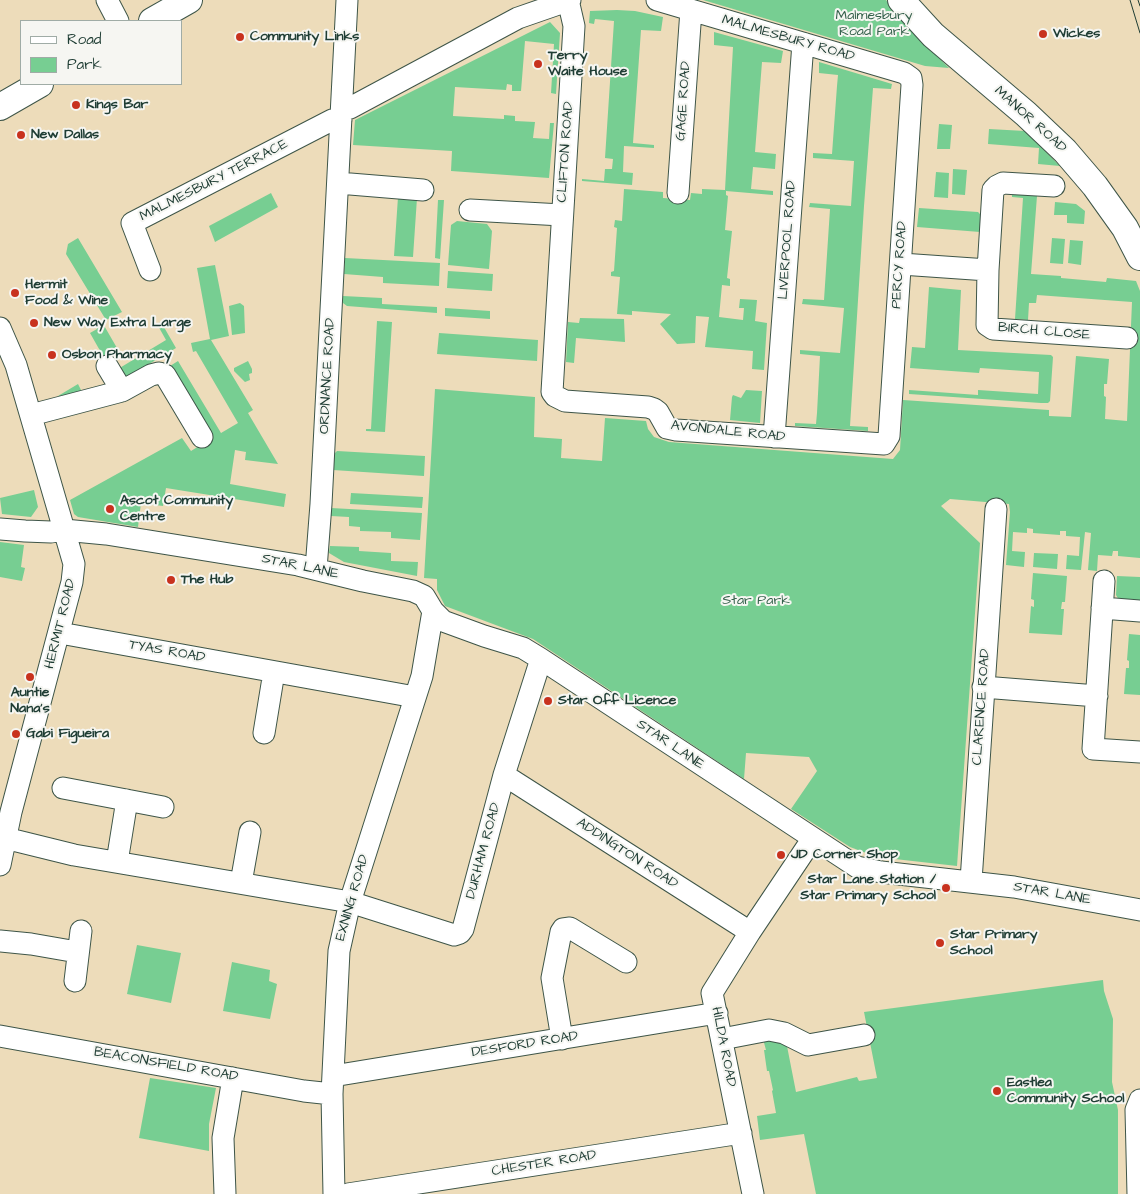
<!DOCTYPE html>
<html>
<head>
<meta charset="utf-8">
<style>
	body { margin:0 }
	#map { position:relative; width:1140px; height:1194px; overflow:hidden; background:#eddcba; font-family:"Architects Daughter",sans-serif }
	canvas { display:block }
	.legend { position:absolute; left:20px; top:20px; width:162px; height:65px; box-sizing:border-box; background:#f6f6f2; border:1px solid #a0aca6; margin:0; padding:6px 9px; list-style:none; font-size:15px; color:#1f3d34 }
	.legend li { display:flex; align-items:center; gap:10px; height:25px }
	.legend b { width:25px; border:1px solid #a0aca6 }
</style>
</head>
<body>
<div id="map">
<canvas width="1140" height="1194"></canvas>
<ul class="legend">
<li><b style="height:6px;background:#fff"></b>Road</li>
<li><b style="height:14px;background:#77ce92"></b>Park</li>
</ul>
</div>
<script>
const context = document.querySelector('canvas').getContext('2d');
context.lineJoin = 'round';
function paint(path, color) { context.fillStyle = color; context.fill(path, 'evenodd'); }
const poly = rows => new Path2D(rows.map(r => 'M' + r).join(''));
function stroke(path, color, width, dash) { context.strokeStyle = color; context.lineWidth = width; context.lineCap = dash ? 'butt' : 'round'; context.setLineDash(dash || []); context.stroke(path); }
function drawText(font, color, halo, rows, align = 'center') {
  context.font = font + ' "Architects Daughter",sans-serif'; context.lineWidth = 4; context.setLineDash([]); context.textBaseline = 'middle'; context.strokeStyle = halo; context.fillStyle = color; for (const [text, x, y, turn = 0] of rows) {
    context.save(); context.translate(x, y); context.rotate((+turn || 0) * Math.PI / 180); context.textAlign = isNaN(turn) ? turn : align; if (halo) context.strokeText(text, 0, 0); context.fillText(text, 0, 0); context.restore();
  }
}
const green = poly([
	[703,0,886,0,918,37,949,68,925,66],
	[617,10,635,11,663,17,661,31,641,30,633,143,654,145,654,148,624,146,623,172,633,173,632,185,582,181,582,179,604,181,605,169,612,169,613,159,605,158,614,21,595,19,594,24,589,23,590,11],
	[550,22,560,33,556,94,551,93,554,44,525,41,521,91,512,91,512,85,507,84,506,90,455,87,453,116,504,119,504,115,515,116,515,121,535,122,533,138,549,139,550,123,554,123,549,178,451,171,452,151,353,145,355,120],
	[714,32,783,51,781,63,762,62,755,152,776,154,775,169,753,167,751,189,773,191,773,195,726,191,726,195,728,196,725,230,732,231,727,278,730,279,730,286,722,285,719,317,743,320,744,308,739,308,740,299,757,300,755,321,767,323,764,370,752,369,753,351,705,347,709,317,696,316,695,343,677,344,660,324,671,314,632,311,632,315,617,314,620,277,611,276,611,272,614,271,617,228,614,227,615,220,622,221,624,189,663,192,663,198,690,200,691,193,702,194,702,189,725,190,733,47,714,45],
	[819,62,892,84,891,89,873,88,864,206,850,426,868,427,868,431,795,426,795,423,816,424,817,413,820,356,800,354,800,350,840,353,844,308,802,304,803,299,824,300,830,209,809,207,810,203,851,206,854,161,813,158,813,153,832,154,837,86,838,75,819,73],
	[939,124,952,125,950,149,937,149],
	[989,129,1025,131,1060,166,1038,164,1039,148,988,144],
	[953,169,967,170,965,195,952,194],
	[936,172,949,173,948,198,934,197],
	[271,193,278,207,215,242,209,226],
	[1012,194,1037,196,1031,274,1061,276,1061,278,1106,282,1107,278,1136,281,1140,291,1140,558,1118,556,1118,551,1113,551,1112,556,1098,555,1097,571,1088,570,1091,533,1085,532,1081,570,1066,569,1067,555,1079,556,1080,537,1066,536,1066,531,1060,531,1060,535,1033,533,1033,529,1027,528,1027,533,1013,532,1012,551,1025,552,1024,567,1006,565,1010,512,1009,504,950,499,941,506,980,543,957,866,877,857,850,847,791,809,817,771,809,757,746,753,744,779,533,639,445,606,437,590,437,579,424,578,435,389,535,397,534,437,562,439,561,458,602,461,605,418,646,421,648,429,654,437,669,442,893,459,900,450,903,400,1049,410,1049,416,1071,417,1076,356,1109,359,1107,384,1104,384,1104,396,1106,397,1105,419,1127,421,1132,302,1037,295,1036,303,1029,303,1028,320,1015,319,1023,198,1012,197],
	[398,197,417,198,413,257,394,256],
	[438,200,444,200,440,259,435,258],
	[1055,202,1076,204,1085,211,1084,224,1067,223,1067,215,1054,215],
	[919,208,978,212,981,215,980,232,917,227],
	[457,221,487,224,492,231,489,269,448,265,451,225],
	[78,238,122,312,106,320,66,254,68,244],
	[1052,238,1065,239,1063,264,1050,263],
	[1070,240,1083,241,1081,265,1068,263],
	[345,258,440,263,439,286,383,283,383,277,344,274],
	[215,265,229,336,211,340,253,410,248,413,278,464,245,460,246,452,235,450,230,484,286,494,284,507,166,488,163,506,141,503,138,527,78,517,74,514,70,500,182,438,191,451,212,438,170,366,178,361,221,433,238,423,196,351,193,352,191,343,210,339,197,268],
	[448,271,493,274,492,291,447,288],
	[929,287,961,290,958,350,1051,355,1053,357,1050,401,1048,403,1041,403,909,394,909,390,978,395,978,390,1038,394,1039,372,980,368,979,373,910,368,912,347,925,348],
	[343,296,382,298,382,304,437,307,437,313,347,306,343,303],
	[240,303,244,306,245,333,232,335,229,306],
	[445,308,490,311,490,319,445,316],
	[580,318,624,319,625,342,576,338,574,363,566,362,568,322,579,323],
	[377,321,392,322,385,432,366,431,366,429,371,429],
	[102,322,117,348,103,356,90,333,97,329,96,325],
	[161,322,176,348,119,382,113,372,166,340,157,324],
	[439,333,538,340,537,361,437,354],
	[248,361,252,369,252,373,249,374,250,380,245,382,234,371,234,368],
	[78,384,82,392,59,398,58,396],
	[746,390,762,391,760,423,730,420,732,397,733,395,741,398],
	[337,451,425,456,424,476,333,470,334,454],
	[34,490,38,507,31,517,2,514,0,498],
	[351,493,423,497,422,508,350,504],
	[331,508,422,513,420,540,391,538,391,532,360,531,360,527,349,526,349,517,331,516],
	[0,542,24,545,21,567,25,568,22,581,0,577],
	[330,546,359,547,359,551,391,553,391,561,418,562,417,576,344,562,329,553],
	[1034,553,1058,554,1057,569,1033,567],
	[1033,573,1067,576,1065,602,1062,602,1061,609,1064,609,1062,635,1029,633,1031,606,1034,607,1034,600,1031,599],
	[1117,576,1140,577,1140,601,1119,600,1116,595],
	[1129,634,1140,635,1140,695,1124,694,1126,668,1129,668,1129,661,1127,660],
	[137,945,181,953,171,1003,127,994],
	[232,962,270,970,269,981,277,984,270,1019,223,1011],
	[1103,980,1104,991,1113,1019,1112,1082,1118,1110,1118,1194,816,1194,804,1134,760,1140,757,1116,776,1113,772,1091,773,1090,769,1071,767,1071,764,1050,766,1050,763,1039,786,1041,796,1092,857,1077,859,1081,877,1078,864,1012],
	[150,1078,216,1088,209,1124,209,1151,139,1138]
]);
const minor = poly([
	[107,0,118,21],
	[568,0,574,26,552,392,555,396,565,401,648,407,654,409,658,412,667,428,676,430,884,444,889,436,912,85,911,78,904,73,657,0],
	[342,107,350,108,518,18,570,0],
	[338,183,423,190],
	[1054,186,1003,183,997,186,993,190,988,270,987,325,993,329,1127,338],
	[678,193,691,10],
	[470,210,562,215],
	[901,264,988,270],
	[150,270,132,223,332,120,341,120],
	[0,328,16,365,74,564,72,582,11,812,0,865],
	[107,366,122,391],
	[31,415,122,391,151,375,159,373,165,375,202,437],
	[774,437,803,43],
	[0,529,25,531,51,532,64,530,106,534,298,565,363,581,413,591,424,596,433,611,443,621,484,636,523,648,541,659,857,867,881,872,1014,887,1140,910],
	[316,569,321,504,347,0],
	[1104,581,1093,749,1140,752],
	[1102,608,1140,611],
	[60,633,415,697],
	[983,687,1097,696],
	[264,733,274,672],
	[504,775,750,932],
	[63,788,163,807],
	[5,838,74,855,350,902,454,935,460,933,463,929,504,775,541,659],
	[117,862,127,800],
	[971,881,996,509],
	[241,883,250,832],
	[0,941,31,944,77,952],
	[75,981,81,931],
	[0,1036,304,1091,332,1094],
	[562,1039,552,978,561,932,563,929,570,928,626,962],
	[722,1039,769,1030,784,1033,808,1045,864,1035],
	[333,1076,717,1013],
	[225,1194,223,1138,233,1078],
	[334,1194,332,1094,339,951,350,902,422,676,433,611],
	[348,1194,741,1133],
	[753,1194,712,993,750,932,813,838],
	[1138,1194,1136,1110,1140,1100]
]);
const major = poly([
	[901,0,933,35,1026,114,1065,151,1095,186,1125,228,1140,257],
	[152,21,189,0],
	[0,107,40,84]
]);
const tram = poly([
	[1130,0,1140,33],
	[1138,0,1140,6]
]);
const markers = [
	[1043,34,5,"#c8321e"],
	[240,37,5,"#c8321e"],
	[538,64,5,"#c8321e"],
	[76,105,5,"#c8321e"],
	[21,135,5,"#c8321e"],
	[15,293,5,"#c8321e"],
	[34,323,5,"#c8321e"],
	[52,355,5,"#c8321e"],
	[110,509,5,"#c8321e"],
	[171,580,5,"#c8321e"],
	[30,677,5,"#c8321e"],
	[548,701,5,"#c8321e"],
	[16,734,5,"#c8321e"],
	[781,855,5,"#c8321e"],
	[946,888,5,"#c8321e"],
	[940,943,5,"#c8321e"],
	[997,1091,5,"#c8321e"]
];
const parkNames = [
	["Malmesbury",874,16],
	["Road Park",874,32],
	["Star Park",756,601]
];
const poiNames = [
	["Wickes",1053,34],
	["Community Links",250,37],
	["Terry",548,56],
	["Waite House",548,72],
	["Kings Bar",86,105],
	["New Dallas",31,135],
	["Hermit",25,285],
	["Food & Wine",25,301],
	["New Way Extra Large",44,323],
	["Osbon Pharmacy",62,355],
	["Ascot Community",120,501],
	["Centre",120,517],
	["The Hub",181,580],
	["Auntie",30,693,"center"],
	["Nana's",30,709,"center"],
	["Star Off Licence",558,701],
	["Gabi Figueira",26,734],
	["JD Corner Shop",791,855],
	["Star Lane Station /",936,880,"right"],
	["Star Primary School",936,896,"right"],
	["Star Primary",950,935],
	["School",950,951],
	["Eastlea",1007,1083],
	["Community School",1007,1099]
];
const streetNames = [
	["MALMESBURY ROAD",788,39,16],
	["GAGE ROAD",684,101,-86],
	["MANOR ROAD",1030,120,42],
	["CLIFTON ROAD",566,152,-86],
	["MALMESBURY TERRACE",214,181,-27],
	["LIVERPOOL ROAD",788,240,-86],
	["PERCY ROAD",900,265,-86],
	["BIRCH CLOSE",1044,332,5],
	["ORDNANCE ROAD",328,376,-87],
	["AVONDALE ROAD",728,432,6],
	["STAR LANE",300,567,12],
	["HERMIT ROAD",61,624,-76],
	["TYAS ROAD",167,652,10],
	["CLARENCE ROAD",982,707,-86],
	["STAR LANE",670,745,34],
	["DURHAM ROAD",484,851,-75],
	["ADDINGTON ROAD",627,854,33],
	["STAR LANE",1052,894,10],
	["EXNING ROAD",353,898,-74],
	["DESFORD ROAD",525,1045,-9],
	["HILDA ROAD",723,1047,79],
	["BEACONSFIELD ROAD",166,1065,10],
	["CHESTER ROAD",544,1164,-9]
];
paint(green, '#77ce92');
stroke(minor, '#3e5548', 23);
stroke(major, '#3e5548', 28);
stroke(minor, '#fff', 21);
stroke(major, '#fff', 26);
stroke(tram, '#1f3d34', 1);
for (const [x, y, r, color] of markers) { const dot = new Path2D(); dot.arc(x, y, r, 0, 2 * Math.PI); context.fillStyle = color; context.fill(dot); stroke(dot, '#f6f6f2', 2); }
drawText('14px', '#35614c', '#f6f6f2', parkNames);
drawText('bold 14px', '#1f3d34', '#f6f6f2', poiNames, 'left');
drawText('14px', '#1f3d34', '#f6f6f2', streetNames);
</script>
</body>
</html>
